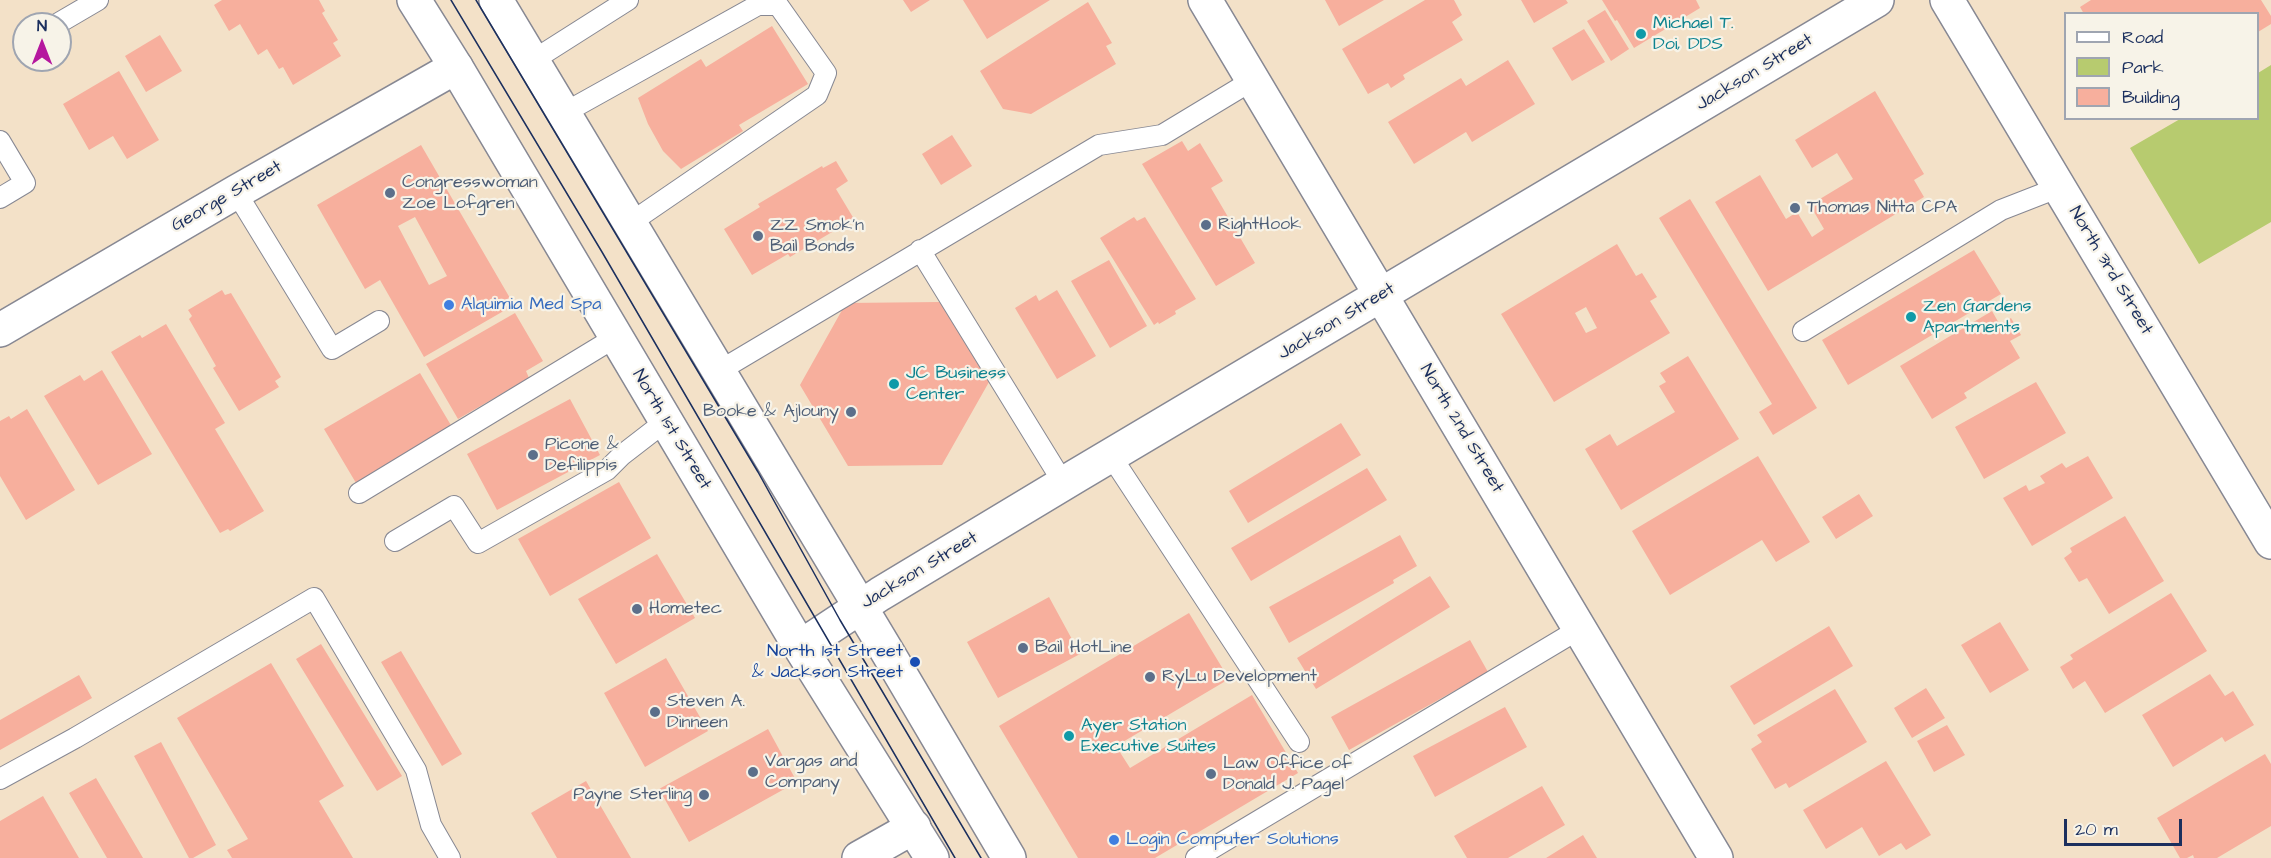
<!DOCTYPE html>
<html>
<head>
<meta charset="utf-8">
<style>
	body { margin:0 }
	#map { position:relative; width:2271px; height:858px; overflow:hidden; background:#f3e1c8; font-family:"Architects Daughter",sans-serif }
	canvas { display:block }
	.legend { position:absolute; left:2064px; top:12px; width:195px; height:108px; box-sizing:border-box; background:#f7f3e8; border:2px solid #9fa5b1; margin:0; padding:8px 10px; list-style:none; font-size:18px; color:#1b2f5e }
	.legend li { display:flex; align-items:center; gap:12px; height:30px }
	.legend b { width:30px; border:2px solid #9fa5b1 }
	.north { position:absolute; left:12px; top:12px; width:60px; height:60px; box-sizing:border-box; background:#f7f3e8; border:2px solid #9fa5b1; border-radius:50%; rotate:0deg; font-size:16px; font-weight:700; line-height:24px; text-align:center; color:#1b2f5e }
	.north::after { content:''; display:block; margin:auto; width:21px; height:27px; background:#b5179e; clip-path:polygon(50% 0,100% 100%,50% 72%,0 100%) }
	.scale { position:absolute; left:2064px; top:819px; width:118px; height:27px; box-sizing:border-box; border:3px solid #1b2f5e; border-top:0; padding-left:8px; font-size:18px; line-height:21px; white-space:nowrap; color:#1b2f5e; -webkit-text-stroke:4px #f7f3e8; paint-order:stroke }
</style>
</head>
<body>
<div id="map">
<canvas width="2271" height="858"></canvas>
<ul class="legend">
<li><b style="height:8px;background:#fff"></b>Road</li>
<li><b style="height:16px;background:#b7cb6f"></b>Park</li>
<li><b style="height:16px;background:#f7af9d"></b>Building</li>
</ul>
<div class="north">N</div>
<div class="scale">20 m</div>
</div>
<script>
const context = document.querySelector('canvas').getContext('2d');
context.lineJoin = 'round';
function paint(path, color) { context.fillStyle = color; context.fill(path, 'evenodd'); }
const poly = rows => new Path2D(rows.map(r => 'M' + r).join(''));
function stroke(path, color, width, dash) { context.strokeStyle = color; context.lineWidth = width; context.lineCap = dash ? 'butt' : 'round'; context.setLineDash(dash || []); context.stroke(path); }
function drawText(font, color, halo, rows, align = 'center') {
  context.font = font + ' "Architects Daughter",sans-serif'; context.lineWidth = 4.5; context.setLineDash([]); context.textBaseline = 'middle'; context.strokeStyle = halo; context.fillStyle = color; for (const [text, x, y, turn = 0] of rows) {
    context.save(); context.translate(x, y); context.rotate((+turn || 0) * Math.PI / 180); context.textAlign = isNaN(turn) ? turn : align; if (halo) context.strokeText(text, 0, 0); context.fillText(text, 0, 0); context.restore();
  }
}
const green = poly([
	[2271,65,2271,222,2199,264,2130,148,2180,119,2258,118,2258,73]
]);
const building = poly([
	[222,0,319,0,325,11,322,13,338,40,333,43,341,56,293,85,283,67,279,69,267,49,258,55,240,24,229,31,214,5],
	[903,0,930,0,911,12],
	[963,0,1050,0,987,39],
	[1325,0,1384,0,1339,26],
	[1425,0,1454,0,1462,15,1452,22,1463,40,1403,75,1405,79,1391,88,1388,83,1368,94,1342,49],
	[1521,0,1566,0,1568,3,1534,23],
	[1602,0,1696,0,1700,8,1634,48,1617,20,1615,21],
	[2091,0,2261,0,2271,16,2271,24,2258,32,2258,14,2084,14,2080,7],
	[1088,2,1112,43,1106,46,1116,64,1031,114,1003,109,980,71],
	[1605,10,1629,49,1611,61,1587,21],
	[772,26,808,84,739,125,743,131,681,169,663,151,648,124,638,98,701,59,706,67],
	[1584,29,1605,62,1572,81,1552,48],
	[160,35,182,71,146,92,125,56],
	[1508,60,1535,104,1472,142,1466,132,1414,164,1388,122,1461,78,1466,86],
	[119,71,159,140,127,159,113,136,89,150,63,104],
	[1875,91,1924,174,1914,180,1924,197,1768,291,1715,202,1760,175,1786,219,1797,212,1812,237,1824,229,1810,205,1853,179,1837,153,1812,168,1795,140],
	[952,135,972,166,941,185,922,154],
	[1182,141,1188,151,1200,143,1223,181,1211,188,1255,263,1216,286,1142,164],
	[421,145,514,305,424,357,380,280,365,289,317,205],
	[415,217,447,276,429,285,398,226],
	[836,161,848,181,836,189,854,219,790,257,788,254,752,275,724,229,760,207,758,204,822,166,823,168],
	[1690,199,1817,408,1773,435,1759,412,1772,404,1659,218],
	[1134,217,1137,221,1145,217,1196,299,1175,311,1176,314,1159,324,1158,322,1154,325,1100,238],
	[1617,244,1636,276,1642,273,1657,297,1650,301,1670,333,1554,402,1501,314],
	[1586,307,1597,328,1586,333,1575,313],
	[1974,250,2001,294,1848,385,1822,340],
	[1109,260,1147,326,1110,348,1071,281],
	[222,290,225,295,231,293,281,377,275,381,279,387,239,411,213,368,216,366,189,319,192,316,188,310],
	[1057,290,1096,356,1057,379,1015,308,1036,295,1039,301],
	[940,302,989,382,942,465,848,466,800,385,846,303],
	[1992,311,2000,325,2011,318,2021,335,2010,341,2020,358,1964,393,1967,398,1932,419,1900,366],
	[515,313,543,361,526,371,529,378,458,419,426,364],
	[166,324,225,423,215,429,264,511,230,531,228,529,220,533,111,352,140,335,142,338],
	[1688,356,1739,439,1621,510,1585,449,1610,434,1617,446,1675,412,1659,386,1666,382,1660,373],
	[102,370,152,454,98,485,44,396,80,375,84,381],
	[420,373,452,427,356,483,324,429],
	[2036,382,2066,433,1984,479,1955,427],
	[570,399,600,455,497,510,467,454],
	[27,409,75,490,26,520,0,476,0,421,9,416,11,419],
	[1341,423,1361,455,1248,523,1229,491],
	[1758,456,1810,542,1776,562,1762,540,1670,595,1632,531],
	[2088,456,2113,498,2032,546,2003,498,2026,485,2029,491,2045,483,2040,476,2062,463,2066,468],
	[1367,468,1387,500,1251,581,1231,548],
	[619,482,651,538,550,596,518,539],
	[1859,494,1873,516,1836,539,1822,517],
	[2125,516,2164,581,2109,614,2087,578,2079,582,2064,558,2072,552,2070,548],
	[1400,535,1417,566,1393,580,1394,583,1289,643,1269,607],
	[657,554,695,618,616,664,578,599],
	[1430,576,1450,607,1316,689,1297,658],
	[2171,593,2207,651,2105,713,2085,681,2073,689,2060,667,2073,659,2070,655],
	[1049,597,1080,654,998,698,967,642],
	[1189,613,1229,679,1116,746,1130,768,1252,695,1298,773,1155,858,1078,858,999,726],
	[2000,622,2029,670,1990,693,1961,645],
	[1829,626,1853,666,1754,725,1730,686],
	[1470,640,1488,672,1349,750,1331,717],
	[321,644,402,776,377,791,296,659],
	[401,651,462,754,442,766,381,662],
	[666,658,708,731,645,767,604,693],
	[271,663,344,786,319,801,353,858,232,858,227,850,248,839,177,718],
	[2210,674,2225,696,2233,691,2254,725,2225,742,2222,737,2173,767,2142,715],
	[79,675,92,698,0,750,0,720],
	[1926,688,1945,718,1912,738,1894,708],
	[1835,689,1867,742,1789,788,1786,783,1775,789,1751,749,1762,742,1757,735],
	[1505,707,1527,747,1435,797,1413,756],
	[1947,725,1965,755,1934,772,1917,741],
	[768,729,797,782,689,842,659,789],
	[161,742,216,845,193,858,189,858,134,756],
	[2265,754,2271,764,2271,826,2217,858,2194,858,2193,855,2187,858,2180,858,2157,818],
	[1886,761,1931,835,1906,850,1901,843,1879,856,1862,827,1826,849,1803,810],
	[96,778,143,858,107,858,69,793],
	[586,781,631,858,557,858,531,813],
	[1542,786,1565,825,1508,858,1467,858,1454,836],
	[43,796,79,858,0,858,0,821],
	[1583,835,1597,858,1546,858]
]);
const lane = poly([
	[57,24,98,0],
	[532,61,628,0],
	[564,113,758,5,778,5,826,73,817,95,630,223],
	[0,141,25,183,0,198],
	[236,192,332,349,379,321],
	[920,250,1064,484],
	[1803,331,2001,210,2060,187],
	[719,371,1099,145,1162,135,1253,80],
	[1111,456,1299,742],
	[359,493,616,337],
	[395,541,454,506,478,543,607,470,622,455,666,421],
	[0,779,75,738,314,598,416,770,431,825,450,858],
	[1196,858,1581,628]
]);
const street = poly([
	[1205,0,1716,858],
	[1947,0,2271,542],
	[0,330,236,192,456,67],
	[859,858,914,827]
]);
const secondary = poly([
	[414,0,456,67,800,647,932,858],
	[496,0,888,653,1009,858],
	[800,647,880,594,1076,476,1877,0]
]);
const tram = poly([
	[451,0,602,252,955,858],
	[476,0,758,472,840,620,981,858]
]);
const markers = [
	[1641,34,6,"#0f9aa8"],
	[390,193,6,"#5c6f8a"],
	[1795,208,6,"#5c6f8a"],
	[1206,225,6,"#5c6f8a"],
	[758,236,6,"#5c6f8a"],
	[449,305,6,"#3f7fe0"],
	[1911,317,6,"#0f9aa8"],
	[894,384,6,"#0f9aa8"],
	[851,412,6,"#5c6f8a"],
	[533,455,6,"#5c6f8a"],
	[637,609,6,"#5c6f8a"],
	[1023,648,6,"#5c6f8a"],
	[915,662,6,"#1a4fb4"],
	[1150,677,6,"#5c6f8a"],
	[655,712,6,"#5c6f8a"],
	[1069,736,6,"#0f9aa8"],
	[753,772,6,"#5c6f8a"],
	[1211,774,6,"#5c6f8a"],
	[704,795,6,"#5c6f8a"],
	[1114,840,6,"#3f7fe0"]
];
const cultureNames = [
	["Michael T.",1653,24],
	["Doi, DDS",1653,45],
	["Zen Gardens",1923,307],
	["Apartments",1923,328],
	["JC Business",906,374],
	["Center",906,395],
	["Ayer Station",1081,726],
	["Executive Suites",1081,747]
];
const streetNames = [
	["Jackson Street",1755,73,-31],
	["George Street",227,197,-30],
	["North 3rd Street",2110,271,59],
	["Jackson Street",1337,322,-31],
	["North 2nd Street",1461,429,59],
	["North 1st Street",671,430,59],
	["Jackson Street",920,571,-31]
];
const serviceNames = [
	["Congresswoman",402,183],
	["Zoe Lofgren",402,204],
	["Thomas Nitta CPA",1807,208],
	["RightHook",1218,225],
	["ZZ Smok’n",770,226],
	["Bail Bonds",770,247],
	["Booke & Ajlouny",839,412,"right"],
	["Picone &",545,445],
	["Defilippis",545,466],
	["Hometec",649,609],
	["Bail HotLine",1035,648],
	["RyLu Development",1162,677],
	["Steven A.",667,702],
	["Dinneen",667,723],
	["Vargas and",765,762],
	["Company",765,783],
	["Law Office of",1223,764],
	["Donald J. Pagel",1223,785],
	["Payne Sterling",692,795,"right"]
];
const shopNames = [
	["Alquimia Med Spa",461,305],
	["Login Computer Solutions",1126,840]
];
const transitNames = [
	["North 1st Street",903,652],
	["& Jackson Street",903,673]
];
paint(green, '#b7cb6f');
paint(building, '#f7af9d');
stroke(lane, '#878893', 22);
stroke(street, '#878893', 36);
stroke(secondary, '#878893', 36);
stroke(lane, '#fff', 20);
stroke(street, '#fff', 33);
stroke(secondary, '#fff', 33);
stroke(tram, '#1b2f5e', 1.5);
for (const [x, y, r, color] of markers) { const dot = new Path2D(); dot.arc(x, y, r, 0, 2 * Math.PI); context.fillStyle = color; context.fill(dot); stroke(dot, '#f7f3e8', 2); }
drawText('18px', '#0d838f', '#f7f3e8', cultureNames, 'left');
drawText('18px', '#1b2f5e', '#f7f3e8', streetNames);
drawText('18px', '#4e5e75', '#f7f3e8', serviceNames, 'left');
drawText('18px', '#366cbe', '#f7f3e8', shopNames, 'left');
drawText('18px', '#164399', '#f7f3e8', transitNames, 'right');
</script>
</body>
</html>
